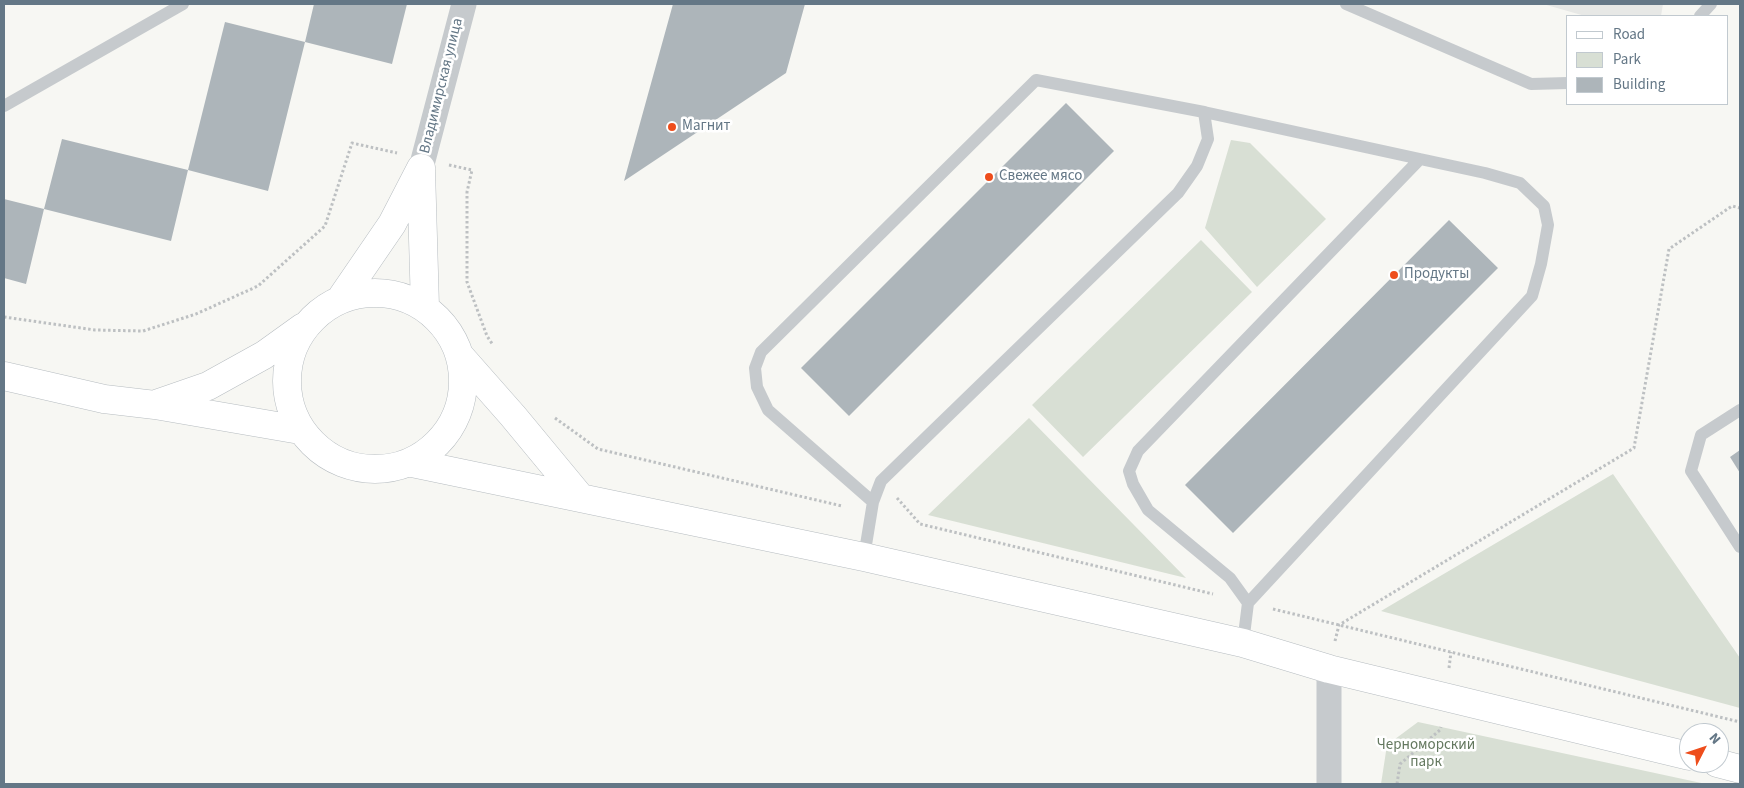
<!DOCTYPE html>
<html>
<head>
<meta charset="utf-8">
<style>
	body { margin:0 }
	#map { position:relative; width:1744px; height:788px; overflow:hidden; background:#f7f7f3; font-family:"Source Sans 3",sans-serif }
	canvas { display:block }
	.frame { position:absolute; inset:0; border:5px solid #647786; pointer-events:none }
	.legend { position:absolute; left:1566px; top:15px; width:162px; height:90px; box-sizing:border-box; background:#fff; border:1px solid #c1c9cf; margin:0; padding:6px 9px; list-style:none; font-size:15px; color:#647786 }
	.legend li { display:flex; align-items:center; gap:10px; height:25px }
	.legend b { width:25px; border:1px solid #c1c9cf }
	.north { position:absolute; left:1679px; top:723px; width:50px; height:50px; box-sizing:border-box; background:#fff; border:1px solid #c1c9cf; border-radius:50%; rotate:49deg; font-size:14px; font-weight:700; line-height:20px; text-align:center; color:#647786 }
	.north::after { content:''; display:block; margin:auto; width:18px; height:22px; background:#ee4d1c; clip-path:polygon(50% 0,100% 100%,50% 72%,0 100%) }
</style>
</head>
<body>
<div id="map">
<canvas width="1744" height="788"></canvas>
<div class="frame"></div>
<ul class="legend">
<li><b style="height:6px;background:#fff"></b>Road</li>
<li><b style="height:14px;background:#d8dfd4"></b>Park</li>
<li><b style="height:14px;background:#adb5ba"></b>Building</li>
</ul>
<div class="north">N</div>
</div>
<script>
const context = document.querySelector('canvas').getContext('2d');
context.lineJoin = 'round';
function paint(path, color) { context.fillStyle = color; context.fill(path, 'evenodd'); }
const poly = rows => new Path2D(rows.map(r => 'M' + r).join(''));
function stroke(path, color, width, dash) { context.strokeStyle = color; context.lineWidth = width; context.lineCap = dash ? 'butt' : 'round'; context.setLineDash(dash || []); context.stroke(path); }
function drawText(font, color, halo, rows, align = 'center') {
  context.font = font + ' "Source Sans 3",sans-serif'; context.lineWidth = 5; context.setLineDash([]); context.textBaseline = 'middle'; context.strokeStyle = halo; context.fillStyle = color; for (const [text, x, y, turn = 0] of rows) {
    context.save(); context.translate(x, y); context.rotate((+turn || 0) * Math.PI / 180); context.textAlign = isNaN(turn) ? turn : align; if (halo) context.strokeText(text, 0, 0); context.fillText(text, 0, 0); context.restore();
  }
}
const built = poly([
	[1543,4,1663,4,1661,16,1585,16]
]);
const green = poly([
	[1231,140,1250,143,1326,219,1257,287,1205,228],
	[1201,240,1252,292,1083,457,1032,405],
	[1029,418,1186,578,928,515],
	[1613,474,1740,658,1740,708,1381,611],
	[1418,722,1706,784,1381,784,1387,745]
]);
const building = poly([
	[314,4,407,4,392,64,305,42,268,191,188,170,225,22,305,42],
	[673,4,805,4,786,73,624,181],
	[1066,103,1114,151,849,416,801,368],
	[62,139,188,170,171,241,44,209],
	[4,199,44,209,26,284,4,278],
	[1449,220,1498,268,1233,533,1185,485],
	[1740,450,1740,473,1730,457]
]);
const path = poly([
	[449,165,472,170,467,192,467,282,487,336,493,345],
	[4,317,95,330,143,331,196,314,258,286,325,226,352,143,397,153],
	[555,418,598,449,842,506],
	[897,498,920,524,1213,594],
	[1273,609,1740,722],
	[1335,641,1339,625,1634,448,1669,249,1732,206,1740,208],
	[1449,668,1451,652],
	[1397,784,1400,764,1440,730,1441,727]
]);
const lane = poly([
	[1346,4,1531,84,1568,83],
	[1700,16,1711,4],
	[4,106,183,4],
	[1204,112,1420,159],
	[1740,410,1701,435,1691,471,1740,547],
	[864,557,873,502,881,481,1178,193,1197,166,1208,139,1204,112,1036,80,761,352,755,368,757,387,768,410,873,502],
	[1243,643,1248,603,1532,296,1541,264,1548,225,1544,206,1520,183,1485,173,1420,159,1138,451,1129,471,1133,484,1148,510,1230,578,1248,603]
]);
const street = poly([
	[421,168,464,4],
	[1329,784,1329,669]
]);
const secondary = poly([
	[421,170,425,307],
	'287 381a88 88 0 1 1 176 0a88 88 0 1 1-176 0Z',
	[342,297,392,224,421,168],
	[461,357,513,416,580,497],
	[4,376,104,399,155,405,300,430],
	[156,404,208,386,264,355,303,327],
	[412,463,864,557,1243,643,1329,669,1689,756],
	[1717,763,1740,769]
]);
const markers = [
	[672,127,5,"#ee4d1c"],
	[989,177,5,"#ee4d1c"],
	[1394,275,5,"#ee4d1c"]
];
const streetNames = [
	["Владимирская улица",442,86,-76]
];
const poiNames = [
	["Магнит",682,127],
	["Свежее мясо",999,177],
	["Продукты",1404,275]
];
const parkNames = [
	["Черноморский",1426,746],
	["парк",1426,763]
];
paint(built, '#e7e8e6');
paint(green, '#d8dfd4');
paint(building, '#adb5ba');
stroke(secondary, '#b6bcc0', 29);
stroke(path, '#bdc0c2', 3, [2.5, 2.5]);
stroke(lane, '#c6cacd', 12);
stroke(street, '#c6cacd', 25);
stroke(secondary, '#fff', 28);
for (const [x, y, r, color] of markers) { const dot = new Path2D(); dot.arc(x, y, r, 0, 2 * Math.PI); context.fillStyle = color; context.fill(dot); stroke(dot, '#fff', 2); }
drawText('15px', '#647786', '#fff', streetNames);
drawText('15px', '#647786', '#fff', poiNames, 'left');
drawText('15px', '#64785f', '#fff', parkNames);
</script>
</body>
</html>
